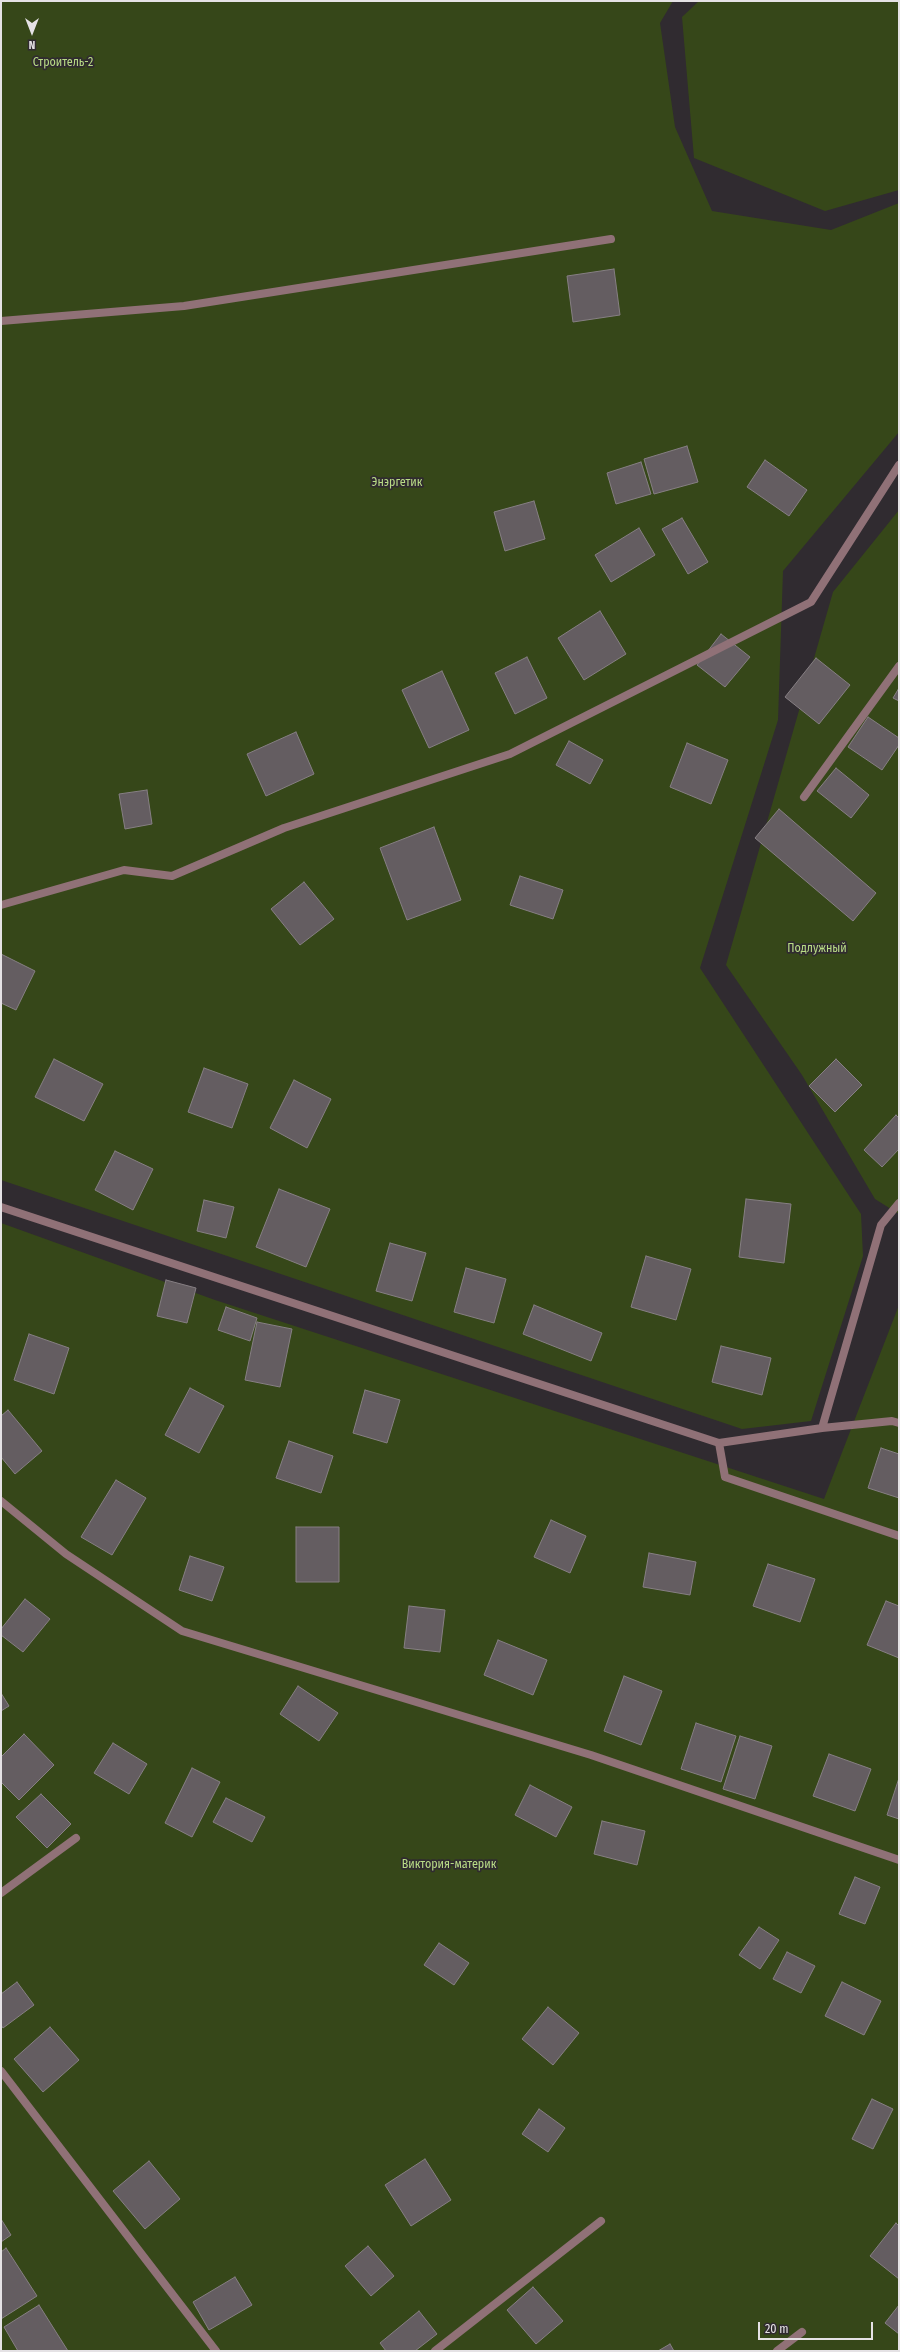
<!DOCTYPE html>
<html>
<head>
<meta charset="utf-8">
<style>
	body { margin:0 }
	#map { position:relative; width:900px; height:2352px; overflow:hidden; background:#302b30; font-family:"Fira Sans Condensed",sans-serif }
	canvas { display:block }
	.frame { position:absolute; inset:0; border:2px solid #e5e2e5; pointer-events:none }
	.north { position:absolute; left:12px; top:12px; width:40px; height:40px; -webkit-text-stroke:3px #302b30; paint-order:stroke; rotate:180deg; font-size:11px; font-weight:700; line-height:16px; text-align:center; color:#e5e2e5 }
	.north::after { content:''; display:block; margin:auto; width:14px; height:18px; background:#e5e2e5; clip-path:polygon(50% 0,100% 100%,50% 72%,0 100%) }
	.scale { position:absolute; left:758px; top:2322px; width:115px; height:18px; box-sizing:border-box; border:2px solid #e5e2e5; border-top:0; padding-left:5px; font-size:12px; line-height:14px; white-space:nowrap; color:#e5e2e5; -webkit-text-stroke:3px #302b30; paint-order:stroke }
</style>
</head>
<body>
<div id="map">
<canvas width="900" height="2352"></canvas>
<div class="frame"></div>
<div class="north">N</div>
<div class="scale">20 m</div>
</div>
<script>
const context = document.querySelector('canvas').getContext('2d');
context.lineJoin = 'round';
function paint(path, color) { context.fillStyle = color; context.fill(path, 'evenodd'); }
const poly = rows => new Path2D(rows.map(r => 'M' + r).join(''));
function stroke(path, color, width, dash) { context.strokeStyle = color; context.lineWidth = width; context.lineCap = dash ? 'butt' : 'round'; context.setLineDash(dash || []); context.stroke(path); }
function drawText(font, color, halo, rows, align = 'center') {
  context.font = font + ' "Fira Sans Condensed",sans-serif'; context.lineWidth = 3.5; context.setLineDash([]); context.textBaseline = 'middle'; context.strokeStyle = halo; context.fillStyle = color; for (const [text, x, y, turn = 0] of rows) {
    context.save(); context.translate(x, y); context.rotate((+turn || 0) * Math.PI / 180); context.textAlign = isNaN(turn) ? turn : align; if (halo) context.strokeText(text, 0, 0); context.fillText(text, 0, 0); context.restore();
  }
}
const green = poly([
	[1,1,673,1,660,23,675,127,712,211,831,230,899,203,899,432,783,571,778,720,700,968,861,1214,863,1256,811,1421,742,1429,1,1180],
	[699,1,899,1,899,190,825,211,694,158,682,17],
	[899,510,899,1214,875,1199,802,1075,726,965,833,592],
	[1,1223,215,1300,824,1499,899,1305,899,2351,1,2351]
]);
const building = poly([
	[614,269,620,315,573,322,567,276,614,269],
	[687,446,698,482,654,494,644,459,687,446],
	[765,460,807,490,789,516,747,487,765,460],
	[641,462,651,494,616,504,607,473,641,462],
	[534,501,545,539,505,551,494,512,534,501],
	[682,518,708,562,688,574,662,529,682,518],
	[639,528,655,555,611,582,595,555,639,528],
	[600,611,626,654,584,680,558,638,600,611],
	[721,634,750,657,725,687,697,665,721,634],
	[527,657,547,698,515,714,495,673,527,657],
	[816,658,850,685,819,724,785,697,816,658],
	[442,671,469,730,429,748,402,690,442,671],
	[899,688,899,701,893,698,899,688],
	[868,717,899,738,899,745,882,770,848,747,868,717],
	[296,732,314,774,266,796,247,754,296,732],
	[569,741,603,760,590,784,556,765,569,741],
	[687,743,728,760,711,804,670,787,687,743],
	[836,768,869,795,851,818,817,791,836,768],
	[147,790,152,824,125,829,119,794,147,790],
	[779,809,876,893,853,921,755,838,779,809],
	[434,827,461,900,407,920,380,848,434,827],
	[520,876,563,890,553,919,510,905,520,876],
	[304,882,334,919,300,945,271,909,304,882],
	[1,954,35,971,16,1010,1,1003,1,954],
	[54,1059,103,1084,84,1121,35,1097,54,1059],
	[836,1059,862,1085,835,1112,809,1086,836,1059],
	[204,1068,248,1084,232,1128,188,1112,204,1068],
	[294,1080,331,1099,307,1148,270,1128,294,1080],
	[896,1115,899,1118,899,1149,882,1167,864,1150,896,1115],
	[115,1151,153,1169,133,1210,95,1190,115,1151],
	[279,1189,330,1209,306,1267,256,1247,279,1189],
	[746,1199,791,1204,784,1263,739,1257,746,1199],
	[204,1200,234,1207,226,1238,197,1231,204,1200],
	[390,1243,426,1253,412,1301,376,1291,390,1243],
	[646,1256,691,1269,676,1320,631,1307,646,1256],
	[466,1268,506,1279,494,1323,454,1312,466,1268],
	[166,1280,196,1288,187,1323,157,1316,166,1280],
	[534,1305,602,1333,591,1361,523,1334,534,1305],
	[226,1307,257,1318,250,1341,218,1330,226,1307],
	[257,1322,292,1329,280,1387,245,1380,257,1322],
	[29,1334,69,1348,54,1394,14,1380,29,1334],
	[721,1346,771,1358,762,1395,712,1382,721,1346],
	[190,1388,224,1406,199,1453,165,1435,190,1388],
	[365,1390,400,1400,387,1443,353,1433,365,1390],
	[8,1410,42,1451,15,1474,1,1457,1,1416,8,1410],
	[289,1441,333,1456,321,1493,276,1478,289,1441],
	[881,1448,899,1454,899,1498,868,1488,881,1448],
	[116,1480,146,1498,112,1555,81,1537,116,1480],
	[551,1520,586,1536,570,1573,534,1557,551,1520],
	[296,1527,339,1527,339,1582,296,1582,296,1527],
	[649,1553,696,1562,690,1595,643,1587,649,1553],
	[190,1556,224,1567,212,1601,179,1590,190,1556],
	[768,1564,815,1579,800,1622,753,1606,768,1564],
	[25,1599,50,1619,23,1652,1,1635,1,1629,25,1599],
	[886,1601,899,1606,899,1658,867,1645,886,1601],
	[409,1606,445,1610,440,1652,404,1648,409,1606],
	[498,1640,547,1660,533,1695,484,1675,498,1640],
	[624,1676,662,1691,641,1745,604,1731,624,1676],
	[298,1686,338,1713,319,1741,280,1714,298,1686],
	[1,1693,9,1706,1,1711,1,1693],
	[696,1723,736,1736,721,1782,681,1769,696,1723],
	[24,1734,54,1765,19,1800,1,1782,1,1757,24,1734],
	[740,1736,772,1746,755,1799,723,1789,740,1736],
	[113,1743,147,1764,129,1794,94,1773,113,1743],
	[829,1754,871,1769,855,1811,813,1796,829,1754],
	[192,1768,220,1782,192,1837,165,1823,192,1768],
	[899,1778,899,1819,887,1815,899,1778],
	[530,1785,572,1807,556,1837,515,1815,530,1785],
	[41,1794,71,1824,47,1848,16,1817,41,1794],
	[226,1798,265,1817,252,1842,213,1822,226,1798],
	[602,1821,645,1831,637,1865,594,1854,602,1821],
	[855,1877,880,1887,865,1924,839,1914,855,1877],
	[759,1927,779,1940,760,1969,739,1955,759,1927],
	[439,1943,469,1963,454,1985,424,1965,439,1943],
	[787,1952,815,1966,801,1993,773,1979,787,1952],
	[17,1982,34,2005,3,2028,1,2025,1,1994,17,1982],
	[842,1982,881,2001,864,2035,825,2016,842,1982],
	[548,2007,579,2033,553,2065,522,2039,548,2007],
	[50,2027,79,2060,43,2092,14,2059,50,2027],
	[872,2099,893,2109,873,2149,852,2139,872,2099],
	[539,2109,565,2128,548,2152,522,2134,539,2109],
	[425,2159,451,2200,411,2226,385,2185,425,2159],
	[149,2161,180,2199,145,2229,113,2191,149,2161],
	[1,2219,11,2235,1,2242,1,2219],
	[896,2223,899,2226,899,2279,870,2256,896,2223],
	[368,2246,394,2276,371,2296,345,2266,368,2246],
	[6,2248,37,2296,1,2319,1,2252,6,2248],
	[235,2277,252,2305,209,2330,193,2302,235,2277],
	[533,2287,563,2321,536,2344,507,2310,533,2287],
	[39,2305,68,2351,18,2351,4,2327,39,2305],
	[899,2305,899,2334,885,2323,899,2305],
	[419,2311,437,2334,415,2351,386,2351,380,2343,419,2311],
	[670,2344,674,2351,658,2351,670,2344]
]);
const lane = poly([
	[1,321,184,306,611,239],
	[804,797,899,666],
	[1,905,124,870,172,876,284,828,510,754,811,602,899,465],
	[1,1207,719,1443,822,1428,892,1421,899,1423],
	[822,1428,881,1225,899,1203],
	[719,1443,725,1477,899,1536],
	[1,1501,66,1554,182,1631,591,1755,899,1860],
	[1,1893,76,1838],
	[1,2071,216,2351],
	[435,2351,601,2221],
	[777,2351,802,2332]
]);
const parkNames = [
	["Строитель-2",63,63],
	["Энэргетик",397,483],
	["Подлужный",817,949],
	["Виктория-материк",449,1865]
];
paint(green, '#364719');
paint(building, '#645d61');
stroke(building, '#867f83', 1);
stroke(lane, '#907177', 8);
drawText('12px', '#b9dc86', '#302b30', parkNames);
</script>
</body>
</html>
